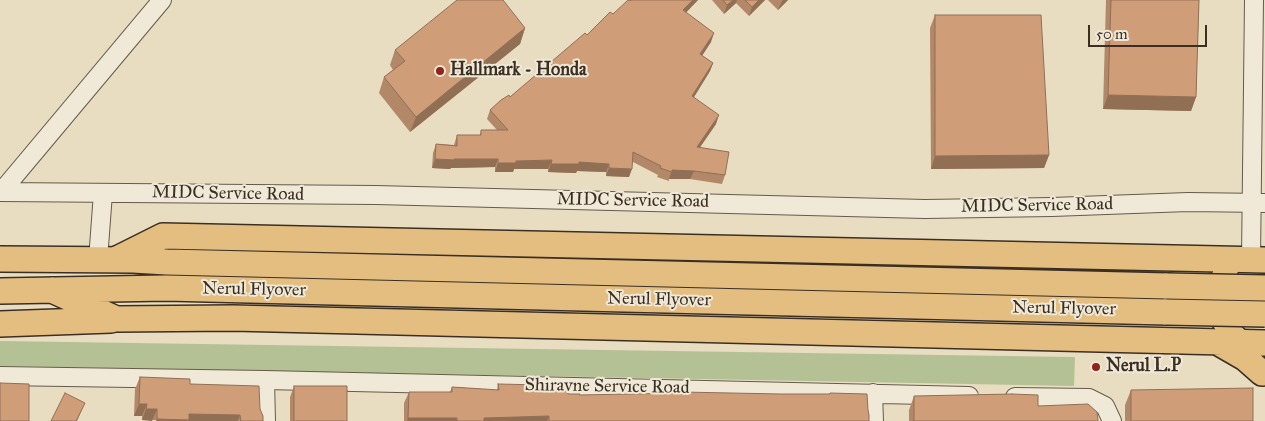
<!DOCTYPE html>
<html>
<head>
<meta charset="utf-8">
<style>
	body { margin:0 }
	#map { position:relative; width:1265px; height:421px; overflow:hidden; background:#e8ddc1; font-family:"IM FELL Great Primer",serif }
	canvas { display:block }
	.scale { position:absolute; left:1088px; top:25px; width:119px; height:22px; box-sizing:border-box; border:2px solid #3b2f24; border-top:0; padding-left:6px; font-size:15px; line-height:18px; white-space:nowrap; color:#3b2f24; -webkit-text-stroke:4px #f0e9d7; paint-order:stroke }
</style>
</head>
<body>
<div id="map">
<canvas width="1265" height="421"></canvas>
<div class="scale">50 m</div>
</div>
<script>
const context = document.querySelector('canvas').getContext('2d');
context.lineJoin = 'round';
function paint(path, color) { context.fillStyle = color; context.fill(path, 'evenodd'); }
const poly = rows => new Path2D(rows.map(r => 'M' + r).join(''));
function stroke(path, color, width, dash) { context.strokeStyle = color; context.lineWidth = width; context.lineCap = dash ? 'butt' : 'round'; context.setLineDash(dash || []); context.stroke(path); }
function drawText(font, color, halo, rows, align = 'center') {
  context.font = font + ' "IM FELL Great Primer",serif'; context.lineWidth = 4; context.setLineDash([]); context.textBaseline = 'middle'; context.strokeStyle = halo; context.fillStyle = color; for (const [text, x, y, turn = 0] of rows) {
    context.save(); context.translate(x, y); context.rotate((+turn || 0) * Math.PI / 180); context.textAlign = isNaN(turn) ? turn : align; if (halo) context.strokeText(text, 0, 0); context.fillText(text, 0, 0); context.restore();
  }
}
const green = poly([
	[0,341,1075,357,1074,386,0,366]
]);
const minor = poly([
	[0,192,376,195,925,209,1052,207,1188,202,1265,203],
	[1,192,162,0],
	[1251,259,1254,0],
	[98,260,103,193],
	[0,376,265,380,969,396],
	[265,380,266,421],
	[873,393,874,421],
	[1015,397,1089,398,1105,406,1112,421]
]);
const major = poly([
	[1234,259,1229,265,1220,282,1218,292,1218,302,1223,321,1228,329,1249,350]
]);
const highway = poly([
	[0,259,133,260,167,262,1167,286],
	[117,259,163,236,1265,260],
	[52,290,116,319,233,318,1265,343],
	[0,291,166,288,1166,312],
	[0,324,111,320],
	[1219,343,1245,358,1262,373]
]);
const highwayBridge = poly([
	[1167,286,1265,288],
	[1166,312,1265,314]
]);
const wall = poly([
	[631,0,698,0,686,12,711,42,702,56,713,63,710,71,694,97,716,124,700,147,725,175,722,184,690,179,669,179,669,181,657,177,658,175,633,162,629,177,606,176,606,172,577,171,576,173,548,172,548,169,514,169,513,172,495,172,495,167,451,168,450,169,432,168,433,153,436,144,454,145,457,135,480,135,481,130,497,130,487,119,490,110,510,97],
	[712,0,765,0,749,16,736,3,724,14],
	[768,0,788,0,778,10],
	[1106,0,1199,0,1196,97,1191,111,1103,109],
	[935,15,1049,155,1044,168,931,169,930,28],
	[525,28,520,44,410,132,379,93,384,77,393,70,390,65,395,50],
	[140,377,190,384,260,409,263,421,142,420,142,416,134,416,135,389],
	[498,384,541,391,579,395,868,410,869,421,404,421,404,403,409,392,450,392,452,387,497,390],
	[294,386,347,421,290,421,290,397],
	[1131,390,1253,421,1125,421,1125,405],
	[914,396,1038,406,1098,421,909,421,909,410]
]);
const shadedWall = poly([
	[693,0,698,0,680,19,683,10],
	[733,0,737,0,736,3,724,14,727,5],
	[759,0,765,0,749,16,752,7],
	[783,0,788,0,778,10,782,1],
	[525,28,520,44,410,132,416,117],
	[714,33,711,42,697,63,700,54],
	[713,63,710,71,689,105,692,96],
	[1108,95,1196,97,1191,111,1103,109],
	[719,115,716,124,694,156,697,147],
	[1049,155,1044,168,931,169,935,156],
	[435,159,498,159,495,167,451,168,450,169,432,168],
	[552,160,548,169,514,169,513,172,495,172,498,163,516,161],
	[579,162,609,164,606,172,577,171,576,173,548,172,551,164],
	[609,168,632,169,629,177,606,176],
	[672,170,694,171,690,179,669,179],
	[85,403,77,421,76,421],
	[139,404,147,404,142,416,134,416],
	[146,409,157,409,152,421,142,420],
	[189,414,240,415,238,421,156,421,157,419],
	[549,416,547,421,483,421,484,418],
	[408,418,457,418,456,421,407,421]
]);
const building = poly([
	[457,0,503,0,525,28,416,117,384,77,405,61,395,50,457,0],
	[628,0,630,1,631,0,693,0,683,10,714,33,700,54,713,63,692,96,719,115,697,147,729,152,725,175,694,171,672,170,672,172,660,168,661,166,633,152,632,169,609,168,609,164,579,162,579,164,551,164,552,160,516,161,516,163,498,163,498,159,454,159,454,160,435,159,436,144,457,146,457,135,481,135,481,130,508,130,490,110,501,100,509,95,510,97,585,33,587,35,610,12,613,14,628,0],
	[723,0,733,0,727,5,723,0],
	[745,0,759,0,752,7,745,0],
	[1111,0,1199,0,1196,97,1108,95,1111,0],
	[935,15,1041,15,1049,155,935,156,935,15],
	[140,377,190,379,190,384,259,386,260,409,263,416,263,421,241,421,240,415,189,414,189,420,157,419,157,409,146,409,147,404,139,404,140,377],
	[0,383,29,384,29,421,0,421,0,383],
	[498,384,541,385,541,391,568,391,568,394,580,394,579,395,681,393,681,392,781,394,830,394,830,393,867,394,868,410,869,415,869,421,549,421,549,416,484,418,484,421,457,421,457,418,408,418,409,392,452,392,452,387,499,390,498,384],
	[294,386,347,386,347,421,294,421,294,386],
	[1253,388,1253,421,1131,421,1131,390,1253,388],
	[65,393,85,403,76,421,51,421,65,393],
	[1012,394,1038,395,1038,406,1088,404,1097,412,1098,421,914,421,914,396,1012,394]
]);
const markers = [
	[440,71,5,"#8f2418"],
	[1096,367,5,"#8f2418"]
];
const poiNames = [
	["Hallmark - Honda",450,71],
	["Nerul L.P",1106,367]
];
const streetNames = [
	["MIDC Service Road",228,194,1],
	["MIDC Service Road",633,201,1],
	["MIDC Service Road",1037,206,-1],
	["Nerul Flyover",254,290,1],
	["Nerul Flyover",659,300,1],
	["Nerul Flyover",1064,309,1],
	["Shiravne Service Road",607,387,1]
];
paint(green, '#b4c194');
stroke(minor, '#665a4b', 20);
stroke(major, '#3b2f24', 25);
stroke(highway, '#3b2f24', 28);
stroke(minor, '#f0e9d7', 18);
stroke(major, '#e4be80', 22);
stroke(highway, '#e4be80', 25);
stroke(highwayBridge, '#3b2f24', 28, []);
stroke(highwayBridge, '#e4be80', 25);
paint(wall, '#b28868');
paint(shadedWall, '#916f55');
paint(building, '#cf9e79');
stroke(building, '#916f55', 1);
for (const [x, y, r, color] of markers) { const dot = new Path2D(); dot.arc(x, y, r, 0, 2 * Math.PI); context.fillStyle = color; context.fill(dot); stroke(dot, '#f0e9d7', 2); }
drawText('bold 18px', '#3b2f24', '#f0e9d7', poiNames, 'left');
drawText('18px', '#3b2f24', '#f0e9d7', streetNames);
</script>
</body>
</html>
